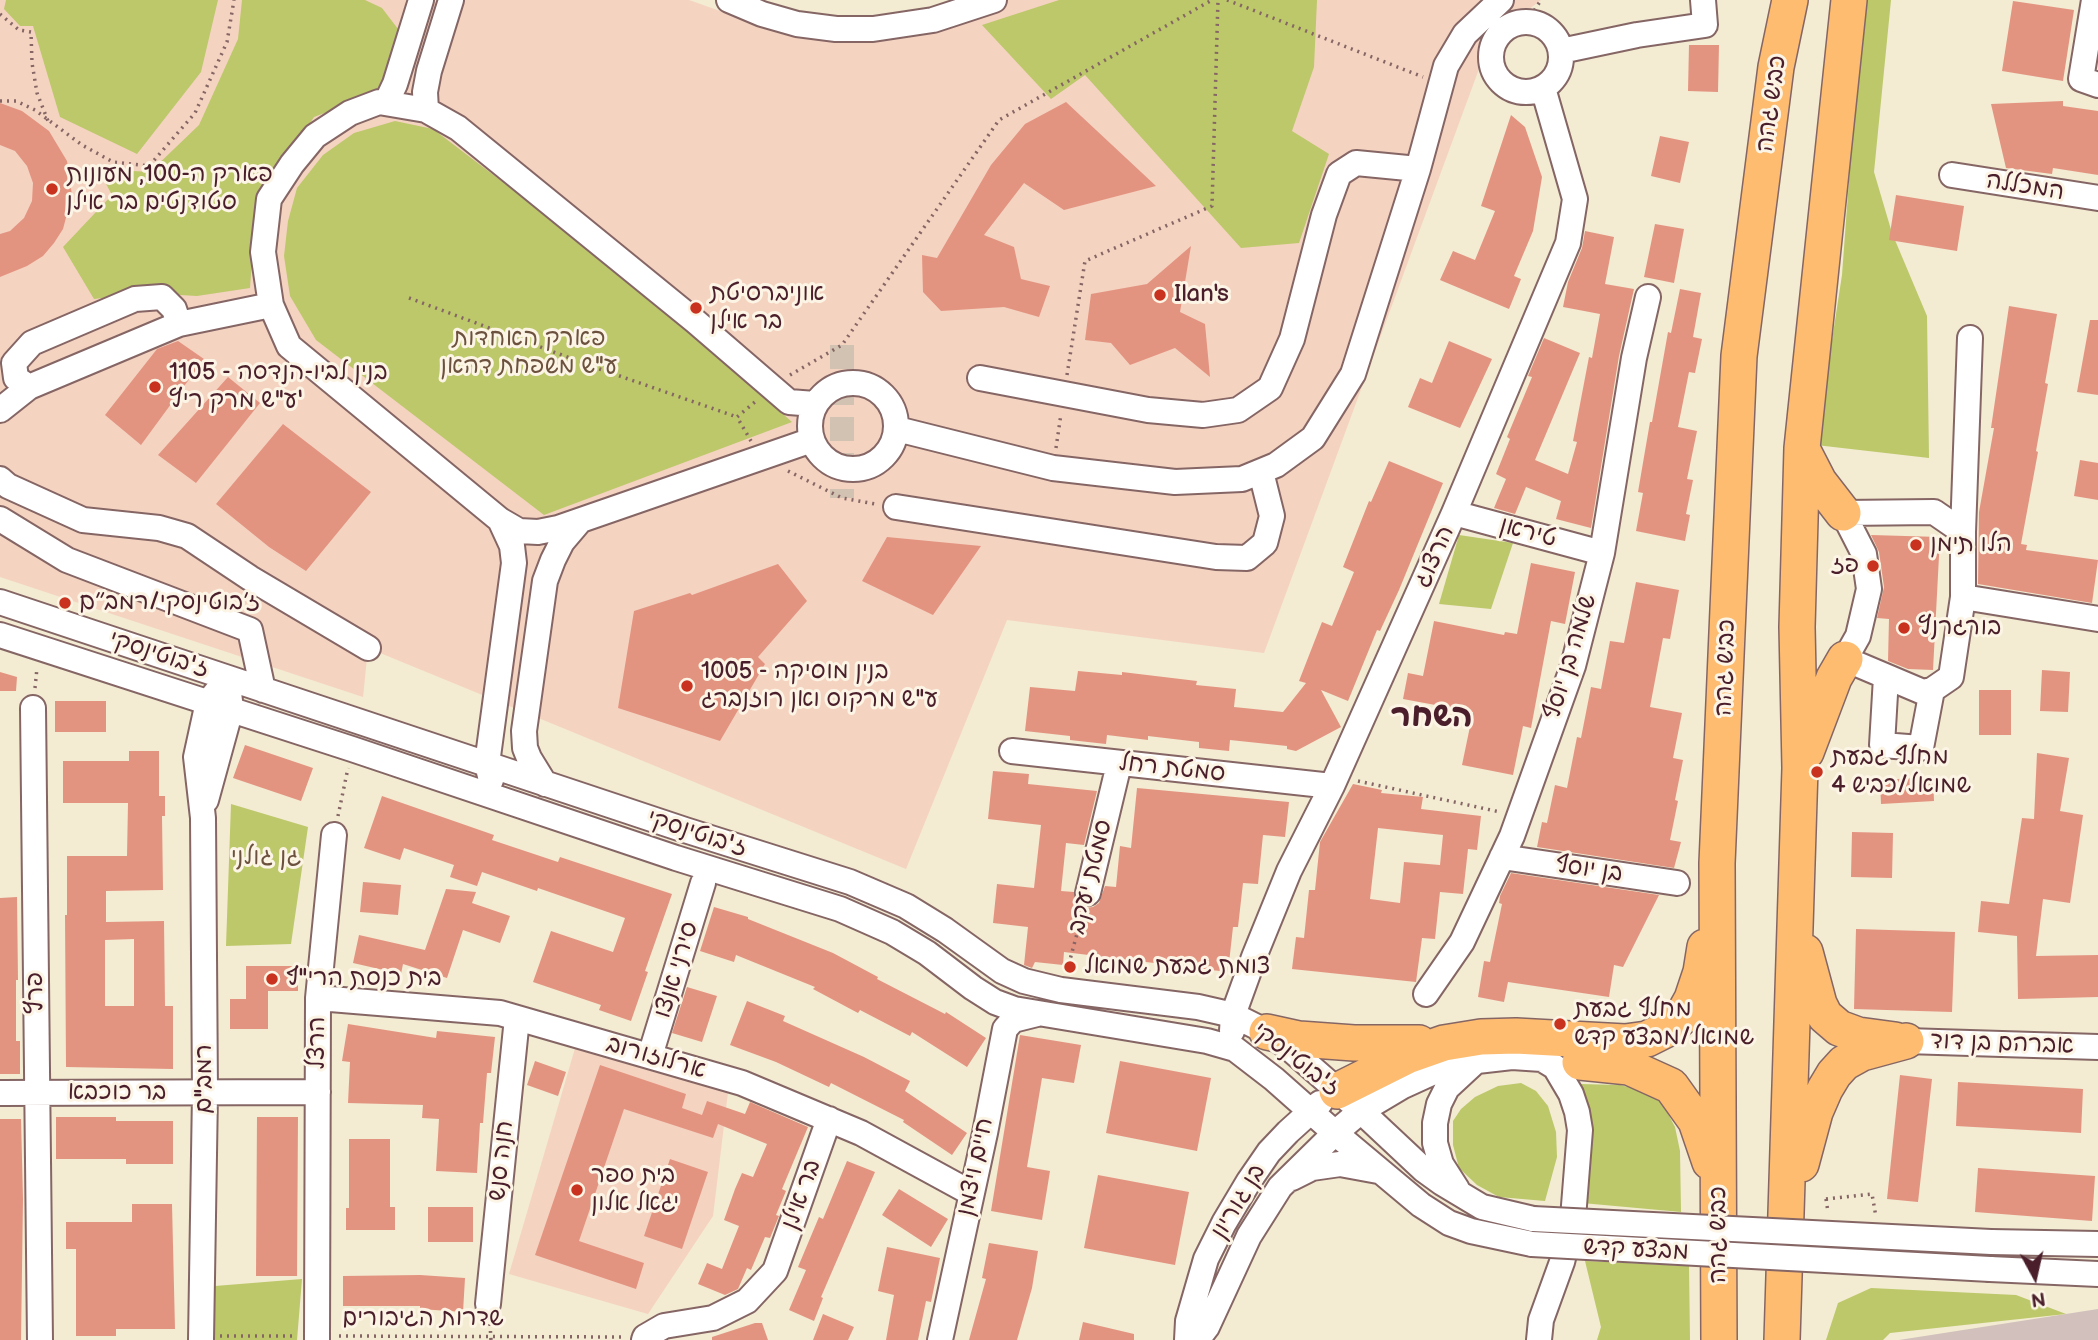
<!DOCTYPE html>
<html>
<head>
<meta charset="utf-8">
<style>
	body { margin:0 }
	#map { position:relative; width:2098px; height:1340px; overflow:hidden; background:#f3ebd2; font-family:"Balsamiq Sans",sans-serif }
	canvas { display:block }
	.north { position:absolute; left:2000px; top:1242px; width:70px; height:70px; -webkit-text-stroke:5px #fcf5e5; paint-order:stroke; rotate:172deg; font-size:19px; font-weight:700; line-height:28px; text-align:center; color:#4a1f2b }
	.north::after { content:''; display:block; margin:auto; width:24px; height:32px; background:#4a1f2b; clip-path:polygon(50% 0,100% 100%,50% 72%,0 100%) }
</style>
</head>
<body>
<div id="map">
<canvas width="2098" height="1340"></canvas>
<div class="north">N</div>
</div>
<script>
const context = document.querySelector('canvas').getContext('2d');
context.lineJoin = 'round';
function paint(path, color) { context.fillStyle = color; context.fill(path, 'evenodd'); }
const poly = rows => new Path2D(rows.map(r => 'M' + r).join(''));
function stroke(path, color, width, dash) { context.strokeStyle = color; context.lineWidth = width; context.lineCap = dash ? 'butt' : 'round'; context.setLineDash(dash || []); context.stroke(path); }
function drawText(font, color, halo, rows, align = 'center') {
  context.font = font + ' "Balsamiq Sans","Playpen Sans Hebrew",sans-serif'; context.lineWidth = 6; context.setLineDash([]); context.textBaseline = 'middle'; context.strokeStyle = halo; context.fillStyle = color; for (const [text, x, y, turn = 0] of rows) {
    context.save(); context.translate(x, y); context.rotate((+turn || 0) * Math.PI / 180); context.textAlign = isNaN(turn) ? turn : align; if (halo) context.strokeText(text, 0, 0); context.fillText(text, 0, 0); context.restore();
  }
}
const built = poly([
	[0,0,689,0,751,22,816,33,1004,0,1541,0,1490,39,1264,653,1007,620,906,869,368,648,363,697,0,577],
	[576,1045,728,1092,713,1216,648,1314,509,1274]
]);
const industrial = poly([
	[2098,1309,2098,1340,1899,1340]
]);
const green = poly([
	[6,0,218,0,201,72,137,154,60,117,33,26,20,26,4,9],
	[242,0,365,0,382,8,398,29,379,92,314,117,256,204,250,288,197,296,146,293,94,299,63,247,112,195,98,169,150,172,199,125,238,39],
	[1059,0,1317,0,1314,67,1292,131,1329,154,1299,243,1241,248,1085,75,1051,99,982,25],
	[1867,0,1891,0,1874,172,1892,233,1927,316,1929,458,1816,445,1842,275,1860,31],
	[395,121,433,129,617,269,792,422,544,515,316,340,290,296,284,256,288,221,297,188,323,155,354,133],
	[1459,535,1513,543,1491,609,1439,604],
	[231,804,308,827,291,944,226,946],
	[1521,1083,1536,1091,1548,1106,1556,1132,1557,1157,1545,1201,1499,1197,1477,1185,1459,1168,1453,1145,1453,1121,1461,1109,1475,1097,1498,1086],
	[1579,1084,1620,1085,1644,1091,1663,1104,1675,1127,1680,1151,1681,1212,1582,1203],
	[1585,1261,1689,1266,1690,1340,1597,1340,1601,1327],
	[302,1279,297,1340,211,1340,215,1286],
	[1871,1288,2016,1295,2066,1314,1890,1333,1883,1340,1826,1340,1838,1303]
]);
const building = poly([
	[2013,1,2074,10,2063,81,2002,71],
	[1689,45,1719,45,1718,92,1688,91],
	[2063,101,2063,106,2098,111,2098,175,2053,168,2052,174,2006,168,1991,104],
	[1066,102,1156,186,1064,210,1024,183,984,235,1014,247,1021,279,1050,286,1039,317,1004,307,941,311,923,292,922,255,937,258,991,165,1025,124],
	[0,103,22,111,49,131,67,161,72,195,63,229,54,243,43,256,27,266,0,277,0,234,10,231,24,218,32,201,33,183,27,166,15,151,0,145],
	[1511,115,1525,127,1542,177,1533,231,1514,276,1521,279,1509,309,1440,280,1453,251,1475,260,1495,211,1481,206],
	[1660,136,1689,142,1680,183,1651,176],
	[1896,195,1964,206,1957,251,1889,240],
	[1655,224,1684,229,1674,283,1644,277],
	[1585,231,1614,237,1605,284,1634,289,1619,356,1591,528,1556,519,1561,501,1526,487,1515,514,1494,508,1506,479,1496,474,1510,439,1507,437,1532,377,1528,376,1544,338,1580,353,1535,460,1568,474,1577,442,1573,441,1589,357,1592,358,1600,314,1563,307,1568,282,1582,248],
	[1191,246,1180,312,1205,324,1210,377,1175,348,1130,365,1111,343,1085,340,1091,294,1147,284],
	[1680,289,1701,293,1693,337,1702,339,1695,373,1689,372,1678,427,1697,431,1687,479,1693,480,1686,514,1690,515,1685,541,1636,531,1643,493,1638,492,1645,451,1650,422,1652,422,1668,332,1671,333],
	[2009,306,2057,314,2045,383,2048,384,2036,451,2038,452,2021,544,2027,545,2026,550,2098,560,2092,603,1978,584,1979,512,1994,428,1991,428],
	[2090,320,2098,320,2098,395,2077,392],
	[178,341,204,359,141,445,105,415,157,349],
	[1449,341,1492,359,1460,428,1408,407,1420,378,1432,383],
	[228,377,260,403,196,483,158,455],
	[283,424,371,492,306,571,269,547,216,504],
	[2080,460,2098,463,2098,500,2074,496],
	[1389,461,1443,483,1399,590,1380,631,1377,630,1348,701,1321,690,1341,727,1296,751,1287,749,1287,746,1230,740,1229,751,1199,748,1199,742,1148,736,1148,740,1107,735,1106,744,1070,740,1070,736,1025,731,1030,687,1075,691,1078,671,1122,675,1122,672,1197,681,1196,685,1236,689,1234,707,1283,712,1306,683,1299,681,1322,622,1332,626,1354,572,1343,567,1369,501,1371,502],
	[1871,535,1940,537,1933,670,1908,669,1888,661,1889,619,1877,618,1884,587,1879,552],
	[887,537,981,546,933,615,862,581],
	[1531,563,1575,572,1565,624,1551,621,1531,728,1523,726,1513,775,1462,765,1473,712,1403,699,1408,673,1423,676,1434,621,1504,635,1505,632,1517,634],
	[778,564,807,601,758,657,765,664,720,741,618,708,634,611,690,593,692,595],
	[1636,582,1679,590,1670,639,1663,638,1650,707,1682,713,1673,758,1683,760,1675,800,1678,801,1670,840,1681,842,1674,868,1537,847,1542,822,1547,823,1555,785,1567,788,1577,737,1581,738,1591,687,1601,689,1610,641,1624,643],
	[2042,670,2070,672,2068,712,2040,711],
	[0,672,17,677,16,691,0,691],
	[1979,690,2011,690,2011,735,1979,735],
	[55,701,106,701,106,732,55,732],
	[245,745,313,768,301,801,233,778],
	[129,751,159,751,159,796,165,796,165,816,162,816,163,890,106,891,106,922,164,921,165,1006,173,1006,173,1069,66,1067,65,915,67,915,67,856,127,856,128,803,63,803,63,761,129,761],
	[134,939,134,1006,105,1006,105,940],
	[2037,753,2069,758,2060,811,2083,815,2070,903,2043,899,2036,956,2098,955,2098,997,2018,999,2017,936,1978,932,1981,901,2009,904,2022,818,2034,819],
	[993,771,1029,774,1028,784,1097,791,1084,845,1066,843,1061,891,1074,892,1077,903,1085,908,1093,907,1099,903,1105,886,1116,887,1120,846,1131,848,1137,788,1289,802,1285,837,1263,835,1258,884,1243,883,1238,927,1233,927,1228,972,1064,952,1063,965,1035,962,1032,968,1024,965,1028,927,993,923,997,884,1034,888,1041,825,988,819],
	[1933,777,1934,801,1881,804,1880,780],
	[1353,784,1382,790,1381,793,1423,797,1421,809,1481,816,1477,850,1468,849,1463,894,1440,892,1435,939,1422,938,1416,982,1292,969,1296,937,1304,938,1309,890,1315,890,1320,842],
	[1378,828,1443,835,1440,865,1404,862,1400,903,1370,899],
	[382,796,494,835,492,840,558,862,560,857,672,894,645,971,648,972,631,1021,599,1010,601,1005,533,982,551,931,613,952,625,918,538,888,537,891,482,872,477,886,450,877,454,865,404,848,400,860,364,848],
	[1852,832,1893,833,1892,878,1851,877],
	[1511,873,1659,895,1623,967,1614,965,1609,997,1508,982,1504,1002,1478,997,1484,961,1490,962,1502,904,1499,903,1500,896],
	[363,882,401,885,398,915,360,912],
	[446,889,476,892,472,903,510,916,500,943,463,930,447,978,403,964,401,974,353,963,359,935,425,950],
	[17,897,18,980,16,980,16,1041,20,1041,20,1074,0,1074,0,898],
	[714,907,748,917,748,919,833,953,878,977,877,979,945,1014,946,1012,986,1038,967,1067,912,1032,910,1036,860,1010,858,1013,813,989,815,987,736,955,734,962,700,951],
	[1856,929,1955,932,1952,1012,1854,1009],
	[246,966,298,966,298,991,268,991,268,1029,230,1029,230,999,246,999],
	[687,987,717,996,702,1042,672,1033],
	[747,1001,785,1016,783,1021,864,1057,910,1081,905,1091,967,1133,952,1155,903,1122,904,1120,831,1083,829,1087,776,1062,730,1045],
	[348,1024,436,1038,437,1031,495,1037,491,1073,487,1073,483,1123,480,1123,477,1173,436,1171,439,1119,422,1118,423,1105,348,1103,350,1062,342,1061],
	[1020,1035,1081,1045,1074,1083,1042,1078,1027,1167,1050,1171,1042,1220,991,1211],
	[535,1061,566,1072,558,1096,527,1085],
	[1120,1061,1211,1078,1197,1151,1106,1133],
	[600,1065,686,1094,682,1108,702,1115,707,1101,745,1114,750,1102,808,1127,782,1189,786,1191,776,1215,779,1216,770,1238,765,1237,751,1270,747,1268,738,1289,725,1295,698,1284,707,1263,722,1269,739,1226,724,1220,735,1189,742,1173,753,1177,767,1144,718,1124,713,1138,624,1109,579,1241,644,1263,636,1289,535,1255],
	[1900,1075,1932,1079,1918,1202,1887,1199],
	[1958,1082,2083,1089,2081,1133,1956,1126],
	[56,1117,116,1117,116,1121,173,1121,173,1164,126,1164,126,1159,56,1159],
	[257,1117,298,1117,297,1276,256,1276],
	[0,1119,21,1119,23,1199,21,1340,0,1340],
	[349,1139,390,1139,390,1207,395,1207,395,1230,346,1230,346,1208,349,1208],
	[670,1159,708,1172,682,1249,644,1236],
	[847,1161,875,1172,821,1297,823,1298,814,1321,789,1310,806,1270,798,1267,819,1217,823,1219],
	[1978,1168,2095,1176,2092,1221,1975,1212],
	[1098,1175,1189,1192,1175,1265,1084,1248],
	[899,1189,948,1219,931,1247,882,1215],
	[132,1204,172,1204,175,1329,116,1329,116,1336,76,1336,76,1249,66,1249,66,1222,132,1222],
	[428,1207,473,1207,473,1242,428,1242],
	[989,1243,1038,1251,1032,1288,1017,1340,969,1340,986,1279,982,1278],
	[887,1247,940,1258,931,1302,926,1301,918,1340,886,1340,894,1295,878,1291],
	[420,1275,465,1278,463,1312,420,1309,420,1306,343,1306,343,1276],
	[823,1314,854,1327,848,1340,813,1340],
	[1083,1322,1134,1334,1134,1340,1079,1340],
	[755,1323,762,1323,768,1340,712,1340,712,1337]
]);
const minorTunnel = poly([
	[842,345,842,498]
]);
const path = poly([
	[1227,0,1423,77],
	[0,14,19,30,31,32,32,63,37,93,48,121],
	[1531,23,1530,17,1541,0],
	[0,101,16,101,35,110,82,145,113,162,149,166,195,113,227,42,234,0],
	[409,298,594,367,737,417],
	[790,375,842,345,999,120,1212,0],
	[1067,375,1085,261,1212,206,1218,0],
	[751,441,737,417,756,401],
	[1056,448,1061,414],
	[788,471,842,498,875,504],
	[35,688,37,668],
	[1358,781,1500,812],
	[338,816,348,768],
	[1067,971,1083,911],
	[1826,1199,1872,1194,1876,1217],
	[490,1324,491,1340],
	[220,1336,296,1336],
	[339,1336,625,1337]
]);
const minor = poly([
	[729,0,762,14,797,24,836,29,873,29,933,20,994,0],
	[2094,0,2081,79,2098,85],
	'1491 57a35 35 0 1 1 70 0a35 35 0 1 1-70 0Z',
	[1561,51,1637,35,1705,25,1703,0],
	[386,103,395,84,421,0],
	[426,110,425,92,429,71,451,0],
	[1952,175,2098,198],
	[980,378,1148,410,1203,415,1238,410,1270,388,1292,339,1324,215,1339,174,1356,163,1418,169],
	'810 426a43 43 0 1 1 86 0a43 43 0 1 1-86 0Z',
	[29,387,16,378,14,363,32,343,135,299,162,297,174,309,179,324],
	[0,410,29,387,179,324,271,305],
	[897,429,1053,468,1175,482,1242,479,1276,465,1313,438,1353,374,1418,169,1446,66,1465,34,1501,0],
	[812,440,558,528,538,532,519,531,500,520,289,346,271,305,263,252,269,199,292,164,315,136,350,113,379,102,426,110,458,128,695,321,789,402,815,404],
	[0,479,8,486,83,520,159,528,187,536,250,578,368,648],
	[896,507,1216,557,1247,558,1265,543,1272,516,1261,472],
	[1454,513,1602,553],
	[0,519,67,560,250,630,263,690],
	[1963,532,1934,512,1843,513,1864,554,1869,589,1858,636,1845,659,1923,692,1932,690,1951,677,1963,597,1963,532,1970,338],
	[1963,597,2098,619],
	[0,602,685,830,850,882,906,906,945,930,1002,971,1024,981,1061,990,1198,1007,1233,1015,1267,1032,1289,1048,1361,1111,1424,1170,1442,1183,1482,1207,1533,1219],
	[0,635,352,749,676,858,840,909,892,932,927,953,973,988,995,1002,1014,1009,1207,1041,1235,1049,1274,1079,1335,1133,1421,1205,1449,1223,1471,1231,1532,1244],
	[1886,677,1882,745,1921,748,1932,690],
	[33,708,40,1340],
	[1012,751,1332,786],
	[491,780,487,764,514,563,512,546,500,520],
	[545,784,529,758,525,748,524,731,545,581,553,560,562,542,579,522],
	[206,800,231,709,229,693],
	[1502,857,1677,883],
	[1088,893,1119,764],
	[1426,994,1462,942,1512,836,1573,666,1602,553,1634,358,1648,297],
	[318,998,500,1013,742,1083,861,1133,971,1193],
	[1232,1031,1233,1015,1254,957,1289,871,1332,786,1454,513,1568,243,1575,199,1543,88],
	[1906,1041,2098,1047],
	[650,1056,703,883],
	[0,1093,318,1092],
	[1292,1178,1312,1168,1340,1164,1378,1171],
	[1457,1189,1441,1164,1435,1143,1435,1123,1439,1104,1447,1088,1474,1063],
	[1991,1242,2098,1244],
	[1990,1269,2098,1274],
	[488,1304,517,1018],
	[201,1340,205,1093,203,818,196,757,208,702,217,691],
	[317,1340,318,998,334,835],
	[644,1340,645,1337,664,1326,713,1318,747,1301,775,1271,829,1119],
	[940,1340,985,1133,1005,1029,1013,1020,1037,1014],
	[1187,1340,1188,1321,1206,1259,1224,1223,1249,1181,1269,1152,1288,1132,1320,1103],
	[1197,1340,1207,1327,1249,1236,1280,1187,1335,1133,1361,1111,1403,1086,1438,1070,1477,1061,1512,1057,1542,1059,1555,1067,1571,1094,1577,1112,1580,1130,1573,1218,1562,1262,1541,1320,1539,1340]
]);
const highway = poly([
	[1802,449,1819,482,1843,513],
	[1806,752,1834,678,1845,659],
	[1805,952,1819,1004,1825,1016,1839,1028,1858,1035,1895,1040],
	[1267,1032,1299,1039,1354,1043,1419,1043],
	[1580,1062,1629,1067,1671,1086,1696,1121,1710,1162],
	[1337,1091,1407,1056,1444,1043,1481,1037,1516,1036,1625,1042,1647,1039,1667,1029,1682,1017,1692,999,1701,972,1705,947],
	[1801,1164,1815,1112,1825,1089,1834,1074,1844,1063,1862,1053,1906,1041],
	[1719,1340,1717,863,1739,356,1776,67,1790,0],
	[1782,1340,1800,768,1797,627,1802,448,1849,0]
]);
const pathBridge = poly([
	[1826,1199,1828,1212]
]);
const minorBridge = poly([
	[1533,1219,1991,1242],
	[1532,1244,1990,1269]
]);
const markers = [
	[52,189,7,"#c8321e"],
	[1160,295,7,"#c8321e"],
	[696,308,7,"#c8321e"],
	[155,387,7,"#c8321e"],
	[1916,545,7,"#c8321e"],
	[1873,566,7,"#c8321e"],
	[65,603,7,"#c8321e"],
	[1904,628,7,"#c8321e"],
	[687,686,7,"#c8321e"],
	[1817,772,7,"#c8321e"],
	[1070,967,7,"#c8321e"],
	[272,979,7,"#c8321e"],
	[1560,1024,7,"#c8321e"],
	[577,1190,7,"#c8321e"]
];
const streetNames = [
	["כביש גהה",1772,104,-82],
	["המכללה",2025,187,9],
	["טיראן",1528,533,15],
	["הרצוג",1435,557,-66],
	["ז'בוטינסקי",159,655,18],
	["שלמה בן יוסף",1571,657,-73],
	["כביש גהה",1726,668,-88],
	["סמטת רחל",1172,769,6],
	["ז'בוטינסקי",697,834,18],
	["בן יוסף",1589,870,8],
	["סמטת יעקב",1091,877,-76],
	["סירני אנצו",677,970,-73],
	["פרץ",36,993,-91],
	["הרצל",318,1043,-90],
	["אברהם בן דוד",2002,1044,2],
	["ארלוזורוב",656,1058,16],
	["ז'בוטינסקי",1296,1060,38],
	["רמב\"ם",205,1079,-90],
	["בר כוכבא",117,1093],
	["חנה סנש",502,1161,-84],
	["חיים ויצמן",976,1167,-78],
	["בר אילן",802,1195,-70],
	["בן גוריון",1239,1202,-59],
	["כביש גהה",1719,1235,-90],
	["מבצע קדש",1636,1250,3],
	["שדרות הגיבורים",423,1319]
];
const poiNames = [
	["פארק ה-100, מעונות",66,175],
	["סטודנטים בר אילן",66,203],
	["אוניברסיטת",710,294],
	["בר אילן",710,322],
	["Ilan's",1174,295],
	["1105 - בנין לביו-הנדסה",169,373],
	["ע\"ש מרק ריץ'",169,401],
	["הלו תימן",1930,545],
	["פז",1859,566,"right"],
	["ז׳בוטינסקי/רמב״ם",79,603],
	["בורגרנץ",1918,628],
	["1005 - בנין מוסיקה",701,672],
	["ע\"ש מרקוס ואן רוזנברג",701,700],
	["מחלף גבעת",1831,758],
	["שמואל/כביש 4",1831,786],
	["צומת גבעת שמואל",1084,967],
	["בית כנסת הרי\"ף",286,979],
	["מחלף גבעת",1574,1010],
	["שמואל/מבצע קדש",1574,1038],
	["בית ספר",591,1176],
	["יגאל אלון",591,1204]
];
const parkNames = [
	["פארק האחדות",529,339],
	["ע\"ש משפחת דהאן",529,367],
	["גן גולני",266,858]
];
const districtNames = [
	["השחר",1432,718]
];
paint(built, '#f5d3c1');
paint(industrial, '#d1c0bc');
paint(green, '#bcc86a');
paint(building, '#e39481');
stroke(minorTunnel, '#d1c2b1', 24, [24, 12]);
stroke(minor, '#856665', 28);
stroke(highway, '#856665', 38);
stroke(path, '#856665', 3.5, [2, 5]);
stroke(minor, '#fff', 24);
stroke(highway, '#fdbc70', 35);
stroke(minorBridge, '#856665', 28, []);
stroke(pathBridge, '#856665', 3.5, [2, 5]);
stroke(minorBridge, '#fff', 24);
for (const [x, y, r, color] of markers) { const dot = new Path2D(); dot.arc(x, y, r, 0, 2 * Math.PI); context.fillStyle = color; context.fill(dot); stroke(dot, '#fcf5e5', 2.5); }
drawText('24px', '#4a1f2b', '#fcf5e5', streetNames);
drawText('24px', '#4a1f2b', '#fcf5e5', poiNames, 'left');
drawText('24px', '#6c523e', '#fcf5e5', parkNames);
drawText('bold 32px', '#4a1f2b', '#fcf5e5', districtNames);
</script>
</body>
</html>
